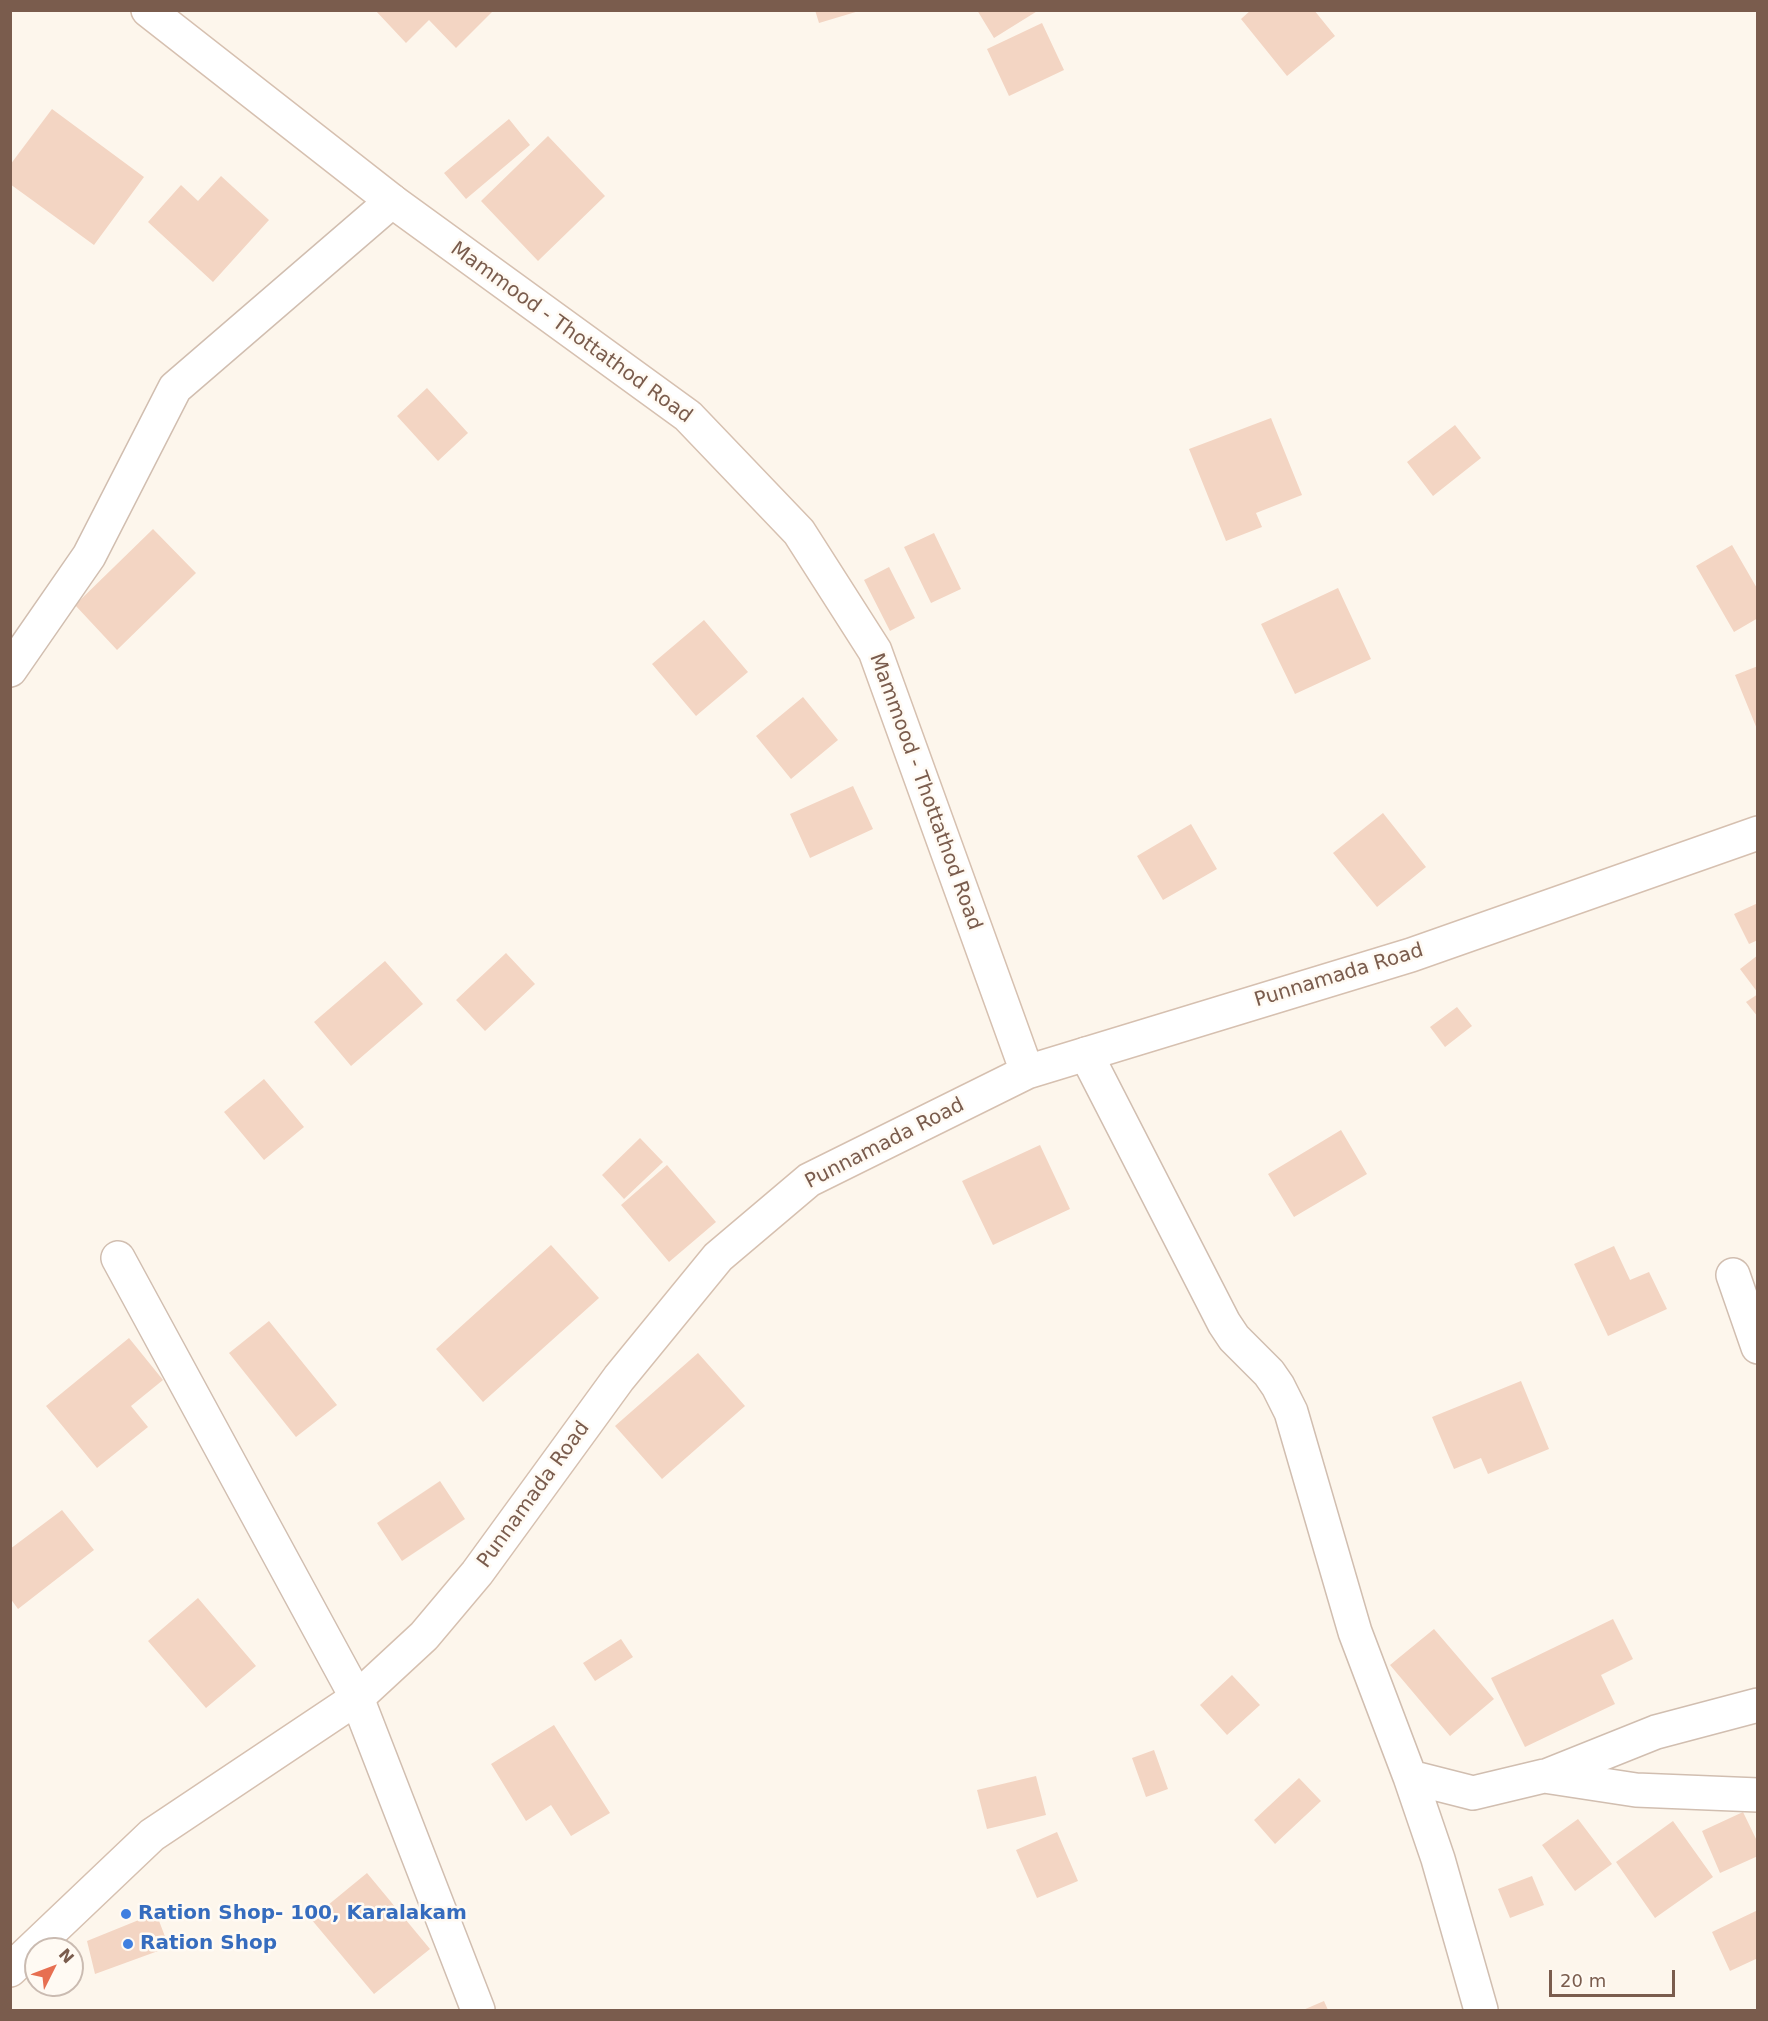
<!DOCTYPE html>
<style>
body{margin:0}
#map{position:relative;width:1768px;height:2021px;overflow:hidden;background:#fdf6ec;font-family:"DejaVu Sans",sans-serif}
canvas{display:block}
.frame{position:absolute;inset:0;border:12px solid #7a5c4d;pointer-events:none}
.north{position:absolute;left:24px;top:1937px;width:60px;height:60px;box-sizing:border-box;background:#fffaf3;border:2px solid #cabbb1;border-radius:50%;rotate:48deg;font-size:16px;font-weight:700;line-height:24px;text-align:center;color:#7a5c4d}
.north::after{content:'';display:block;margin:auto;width:21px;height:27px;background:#e76f51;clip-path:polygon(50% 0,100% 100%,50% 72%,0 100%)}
.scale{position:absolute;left:1549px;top:1970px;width:126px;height:27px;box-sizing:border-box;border:3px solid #7a5c4d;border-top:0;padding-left:8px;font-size:18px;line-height:21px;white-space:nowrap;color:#7a5c4d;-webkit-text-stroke:4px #fffaf3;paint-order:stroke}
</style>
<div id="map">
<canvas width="1768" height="2021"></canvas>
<div class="frame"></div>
<div class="north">N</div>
<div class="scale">20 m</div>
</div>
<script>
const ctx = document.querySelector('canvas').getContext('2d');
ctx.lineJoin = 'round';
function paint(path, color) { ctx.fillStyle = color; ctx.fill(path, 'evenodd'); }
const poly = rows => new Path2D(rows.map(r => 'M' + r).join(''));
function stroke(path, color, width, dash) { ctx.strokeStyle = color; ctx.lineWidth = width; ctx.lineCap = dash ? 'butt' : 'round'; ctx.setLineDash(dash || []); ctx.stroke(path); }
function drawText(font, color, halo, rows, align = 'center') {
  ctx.font = font + ' "DejaVu Sans",sans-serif'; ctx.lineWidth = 5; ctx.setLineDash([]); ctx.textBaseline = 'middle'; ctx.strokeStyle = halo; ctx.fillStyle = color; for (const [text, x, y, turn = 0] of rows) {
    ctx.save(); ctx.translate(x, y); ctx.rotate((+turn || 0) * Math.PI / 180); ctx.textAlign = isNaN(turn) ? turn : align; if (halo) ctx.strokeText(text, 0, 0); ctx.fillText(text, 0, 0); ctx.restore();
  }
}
paint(poly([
 [375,10,494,10,456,48,429,20,406,43],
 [815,10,859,10,859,11,819,23],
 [977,10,1039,10,994,38],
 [1251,10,1314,10,1335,36,1287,76,1241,19],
 [1042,23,1064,70,1009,96,987,49],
 [52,109,144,177,94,245,10,184,10,165],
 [509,119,530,145,466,199,444,173],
 [548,136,605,196,538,261,481,201],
 [221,176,269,220,213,282,148,222,181,185,198,201],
 [427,388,468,433,438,461,397,416],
 [1271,418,1302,495,1256,513,1262,527,1226,541,1189,449],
 [1455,425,1481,458,1433,496,1407,462],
 [153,529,196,573,117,650,75,605],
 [934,533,961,589,931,603,904,547],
 [1732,545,1758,590,1758,618,1734,632,1696,566],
 [889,567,915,618,890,631,864,580],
 [1338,588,1371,659,1295,694,1261,624],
 [704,620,748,672,696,716,652,664],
 [1758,666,1758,729,1757,729,1735,675],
 [803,697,838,740,791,779,756,736],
 [853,786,873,829,810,858,790,814],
 [1383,813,1426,867,1377,907,1333,853],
 [1191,824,1217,869,1163,900,1137,856],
 [1758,903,1758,940,1749,944,1734,914],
 [506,953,535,984,485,1031,456,1000],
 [1758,955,1758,993,1740,969],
 [385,961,423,1004,351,1066,314,1022],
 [1758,994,1758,1017,1746,1002],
 [1457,1007,1472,1026,1445,1047,1430,1027],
 [264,1079,304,1127,264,1160,224,1112],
 [1341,1130,1367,1174,1294,1217,1268,1174],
 [640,1138,663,1162,624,1199,602,1175],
 [1040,1145,1070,1209,993,1245,962,1181],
 [667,1165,716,1222,669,1262,621,1205],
 [551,1245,599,1298,483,1402,436,1349],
 [1614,1246,1630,1280,1649,1272,1667,1309,1608,1336,1574,1264],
 [269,1321,337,1405,296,1437,229,1353],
 [129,1338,163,1380,131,1406,148,1427,97,1468,46,1406],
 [698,1353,745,1406,662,1479,615,1426],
 [1521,1381,1549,1449,1488,1474,1481,1458,1454,1469,1432,1417],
 [440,1481,465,1519,402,1561,377,1523],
 [62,1510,94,1550,18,1609,10,1598,10,1549],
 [198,1598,256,1666,206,1708,148,1641],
 [1613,1619,1633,1659,1601,1675,1615,1704,1525,1747,1491,1678],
 [1434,1629,1494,1699,1450,1736,1390,1665],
 [621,1639,633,1657,595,1681,583,1663],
 [1232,1675,1260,1705,1227,1735,1200,1705],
 [554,1725,610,1813,571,1836,551,1805,526,1821,491,1764],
 [1154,1750,1168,1789,1146,1797,1132,1758],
 [1036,1776,1046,1815,987,1829,977,1790],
 [1299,1778,1321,1801,1275,1844,1254,1820],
 [1743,1812,1758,1843,1758,1856,1720,1873,1702,1831],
 [1578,1819,1612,1864,1575,1891,1542,1845],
 [1673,1821,1713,1877,1655,1918,1616,1862],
 [1057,1832,1078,1881,1037,1898,1016,1850],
 [367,1873,430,1949,374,1994,311,1919],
 [1532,1876,1544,1905,1510,1918,1498,1889],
 [1758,1910,1758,1958,1730,1971,1712,1932],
 [156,1913,169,1947,95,1974,87,1941],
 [1324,2001,1328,2010,1303,2010]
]), '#f3d5c3');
const street = poly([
 [10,670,89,556,175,388,392,201],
 [1086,1054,1224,1323,1234,1338,1269,1373,1278,1386,1291,1412,1355,1632,1410,1777,1438,1859,1481,2010],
 [118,1258,357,1698,478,2010],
 [1733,1275,1758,1347],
 [1546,1776,1656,1732,1758,1705],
 [1410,1777,1473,1793,1544,1776,1636,1790,1758,1795]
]);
const secondary = poly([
 [148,10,392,201,688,416,799,532,875,651,1027,1072],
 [10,1970,152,1835,357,1698,424,1636,477,1573,619,1378,718,1257,809,1180,1027,1072,1411,955,1758,833]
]);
stroke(street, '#d1beb0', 36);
stroke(secondary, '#d6c0b0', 36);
stroke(street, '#fff', 33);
stroke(secondary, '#fff', 33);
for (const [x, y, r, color] of [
 [126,1914,6,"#3f7fe0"],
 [128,1944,6,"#3f7fe0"]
]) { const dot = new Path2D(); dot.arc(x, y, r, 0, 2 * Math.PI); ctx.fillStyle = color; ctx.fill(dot); stroke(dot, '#fffaf3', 2); }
drawText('20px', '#7a5c4d', '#fffaf3', [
 ["Mammood - Thottathod Road",571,333,36],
 ["Mammood - Thottathod Road",925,792,70],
 ["Punnamada Road",1339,976,-17],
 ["Punnamada Road",885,1144,-27],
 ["Punnamada Road",534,1495,-54]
]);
drawText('bold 20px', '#366cbe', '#fffaf3', [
 ["Ration Shop- 100, Karalakam",138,1914],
 ["Ration Shop",140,1944]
], 'left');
</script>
